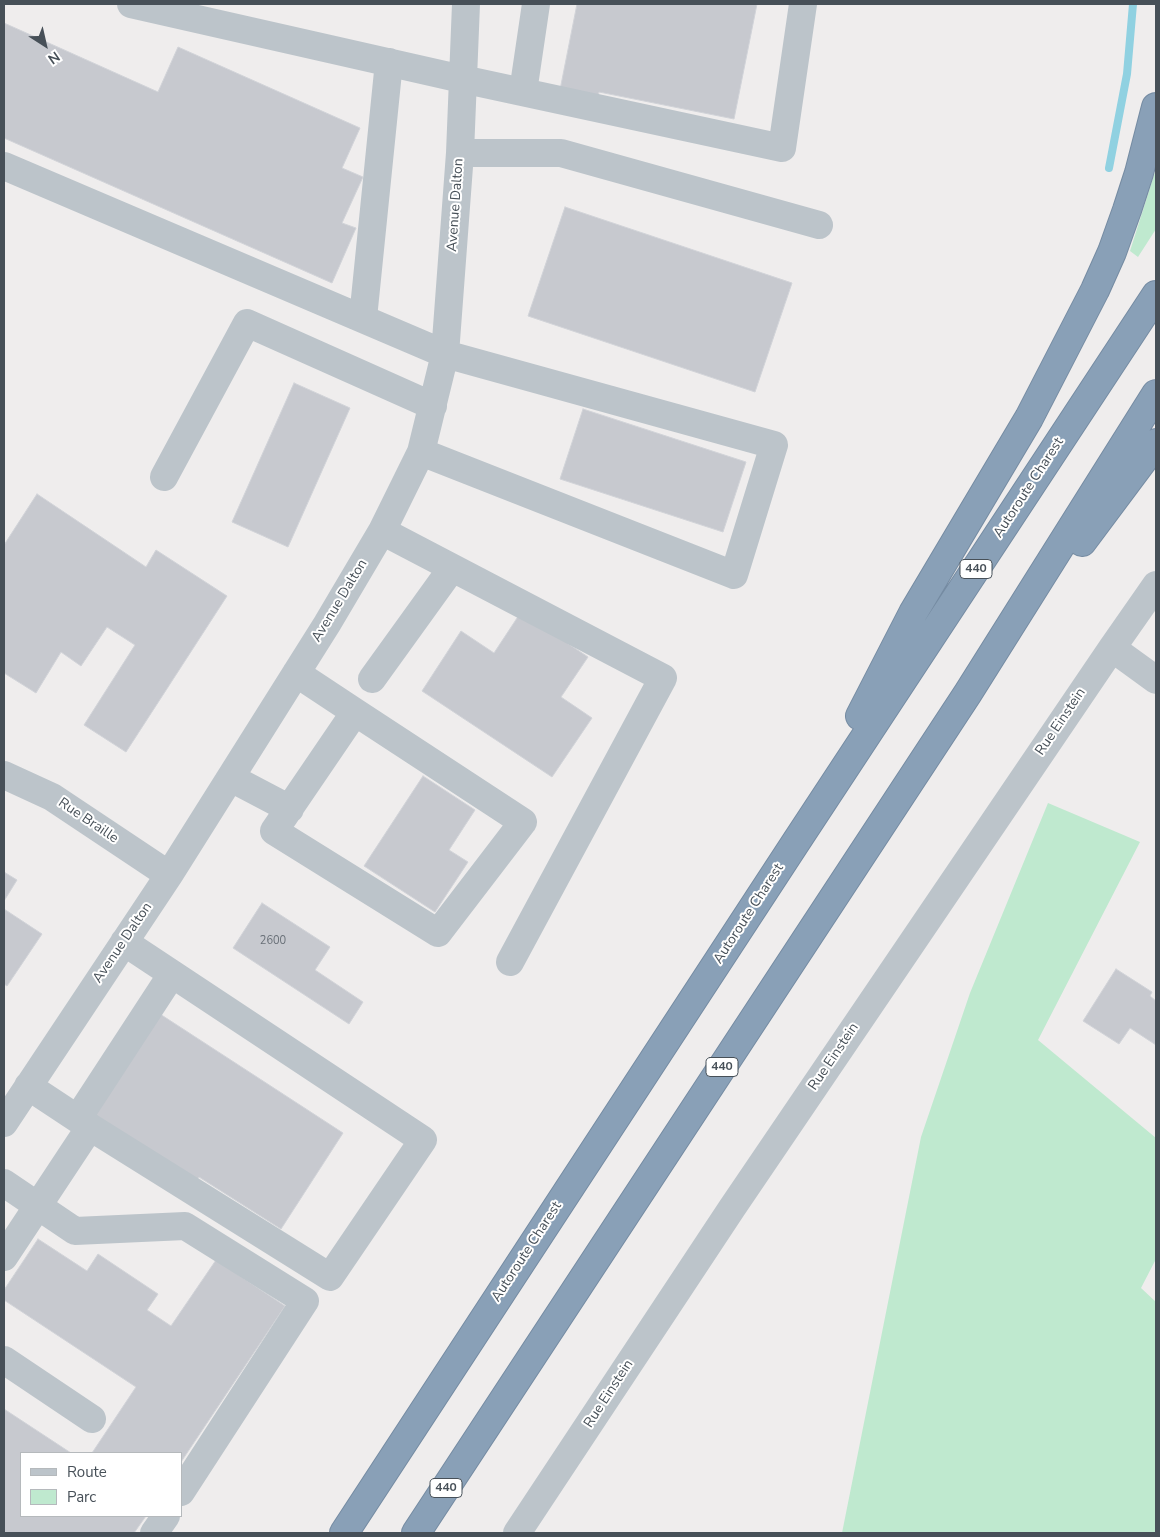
<!DOCTYPE html>
<style>
body{margin:0}
#map{position:relative;width:1160px;height:1537px;overflow:hidden;background:#efeded;font-family:"Nunito Sans",sans-serif}
canvas{display:block}
.frame{position:absolute;inset:0;border:5px solid #475058;pointer-events:none}
.legend{position:absolute;left:20px;top:1452px;width:162px;height:65px;box-sizing:border-box;background:#fff;border:1px solid #b5b9bc;margin:0;padding:6px 9px;list-style:none;font-size:15px;color:#475058}
.legend li{display:flex;align-items:center;gap:10px;height:25px}
.legend b{width:25px;border:1px solid #b5b9bc}
.north{position:absolute;left:20px;top:20px;width:50px;height:50px;-webkit-text-stroke:4px #fff;paint-order:stroke;rotate:145deg;font-size:14px;font-weight:700;line-height:20px;text-align:center;color:#475058}
.north::after{content:'';display:block;margin:auto;width:18px;height:22px;background:#475058;clip-path:polygon(50% 0,100% 100%,50% 72%,0 100%)}
</style>
<div id="map">
<canvas width="1160" height="1537"></canvas>
<div class="frame"></div>
<ul class="legend">
<li><b style="height:6px;background:#bcc4ca"></b>Route</li>
<li><b style="height:14px;background:#bfe9cf"></b>Parc</li>
</ul>
<div class="north">N</div>
</div>
<script>
const ctx = document.querySelector('canvas').getContext('2d');
ctx.lineJoin = 'round';
function paint(path, color) { ctx.fillStyle = color; ctx.fill(path, 'evenodd'); }
const poly = rows => new Path2D(rows.map(r => 'M' + r).join(''));
function stroke(path, color, width, dash) { ctx.strokeStyle = color; ctx.lineWidth = width; ctx.lineCap = dash ? 'butt' : 'round'; ctx.setLineDash(dash || []); ctx.stroke(path); }
function drawText(font, color, halo, rows, align = 'center') {
  ctx.font = font + ' "Nunito Sans",sans-serif'; ctx.lineWidth = 4; ctx.setLineDash([]); ctx.textBaseline = 'middle'; ctx.strokeStyle = halo; ctx.fillStyle = color; for (const [text, x, y, turn = 0] of rows) {
    ctx.save(); ctx.translate(x, y); ctx.rotate((+turn || 0) * Math.PI / 180); ctx.textAlign = isNaN(turn) ? turn : align; if (halo) ctx.strokeText(text, 0, 0); ctx.fillText(text, 0, 0); ctx.restore();
  }
}
paint(poly([
 [1156,169,1156,229,1138,257,1130,251],
 [1048,803,1140,842,1038,1040,1156,1138,1156,1259,1141,1288,1156,1302,1156,1533,842,1533,921,1137,970,993]
]), '#bfe9cf');
stroke(poly([
 [1109,168,1127,74,1133,4]
]), '#90d1e1', 8);
const building = poly([
 [577,4,757,4,734,119,599,92,597,102,559,95,577,4],
 [4,23,158,92,178,47,360,128,342,168,363,177,342,223,356,228,332,283,4,138,4,23],
 [565,207,792,283,755,392,528,316,565,207],
 [294,383,350,408,288,547,232,522,294,383],
 [583,409,746,462,723,532,560,479,583,409],
 [37,494,146,567,156,550,227,596,126,752,84,725,135,645,107,627,81,666,61,652,36,693,4,673,4,545,37,494],
 [521,612,588,657,561,697,592,718,552,777,422,691,461,631,494,653,521,612],
 [423,776,475,810,449,850,468,862,435,912,364,866,423,776],
 [4,872,17,880,4,901,4,872],
 [262,903,330,947,315,970,363,1002,349,1024,233,948,262,903],
 [4,909,42,934,7,986,4,984,4,909],
 [1116,969,1152,992,1150,996,1156,1001,1156,1045,1130,1028,1119,1044,1083,1021,1116,969],
 [160,1014,343,1133,281,1229,199,1177,196,1181,94,1115,160,1014],
 [38,1239,87,1271,98,1254,158,1294,147,1310,171,1326,216,1260,285,1306,181,1462,181,1453,92,1453,136,1387,4,1300,4,1290,38,1239],
 [4,1409,71,1453,21,1453,21,1516,146,1516,134,1533,4,1533,4,1409]
]);
paint(building, '#c7c9cf');
stroke(building, '#d1d3d8', 1);
const highway = poly([
 [1082,542,1156,443],
 [860,716,913,613,1029,418,1095,290,1112,252,1127,210,1139,173,1156,107],
 [344,1533,796,842,1156,295],
 [416,1533,968,693,1156,394]
]);
stroke(highway, '#758ba2', 30);
stroke(poly([
 [131,4,462,79,782,148,803,4],
 [523,92,536,4],
 [460,153,561,153,819,225],
 [4,166,445,354,774,445,734,575,421,452],
 [363,318,389,62],
 [164,477,247,323,433,406],
 [382,531,663,678,510,962],
 [1112,648,1156,680],
 [296,673,355,712,523,822,438,933,274,831,355,712],
 [372,679,452,568],
 [4,775,52,797,169,875],
 [231,778,290,809],
 [78,1118,172,974],
 [4,1123,169,875,327,624,382,531,421,452,445,354,460,153,466,4],
 [90,1127,330,1277,423,1140,124,942],
 [4,1183,75,1231,185,1226,305,1301,181,1492],
 [4,1257,90,1127,28,1086],
 [4,1360,92,1419],
 [154,1533,166,1516],
 [517,1533,732,1208,1112,648,1156,585]
]), '#bcc4ca', 28);
stroke(highway, '#89a0b7', 28);
drawText('11px', '#676e76', null, [
 ["2600",273,941]
]);
for (const [x, y, w] of [
 [976,569,32],
 [722,1067,32],
 [446,1488,32]
]) { const box = new Path2D(); box.roundRect(x - w / 2, y - 9.5, w, 19, 4); ctx.fillStyle = '#fff'; ctx.fill(box); stroke(box, '#475058', 1); }
drawText('bold 12px', '#475058', null, [
 ["440",976,569],
 ["440",722,1067],
 ["440",446,1488]
]);
drawText('14px', '#475058', '#fff', [
 ["Avenue Dalton",456,205,-86],
 ["Autoroute Charest",1029,488,-57],
 ["Avenue Dalton",340,601,-59],
 ["Rue Einstein",1061,722,-56],
 ["Rue Braille",88,821,34],
 ["Autoroute Charest",749,914,-57],
 ["Avenue Dalton",123,943,-56],
 ["Rue Einstein",834,1057,-56],
 ["Autoroute Charest",527,1252,-57],
 ["Rue Einstein",609,1394,-57]
]);
</script>
